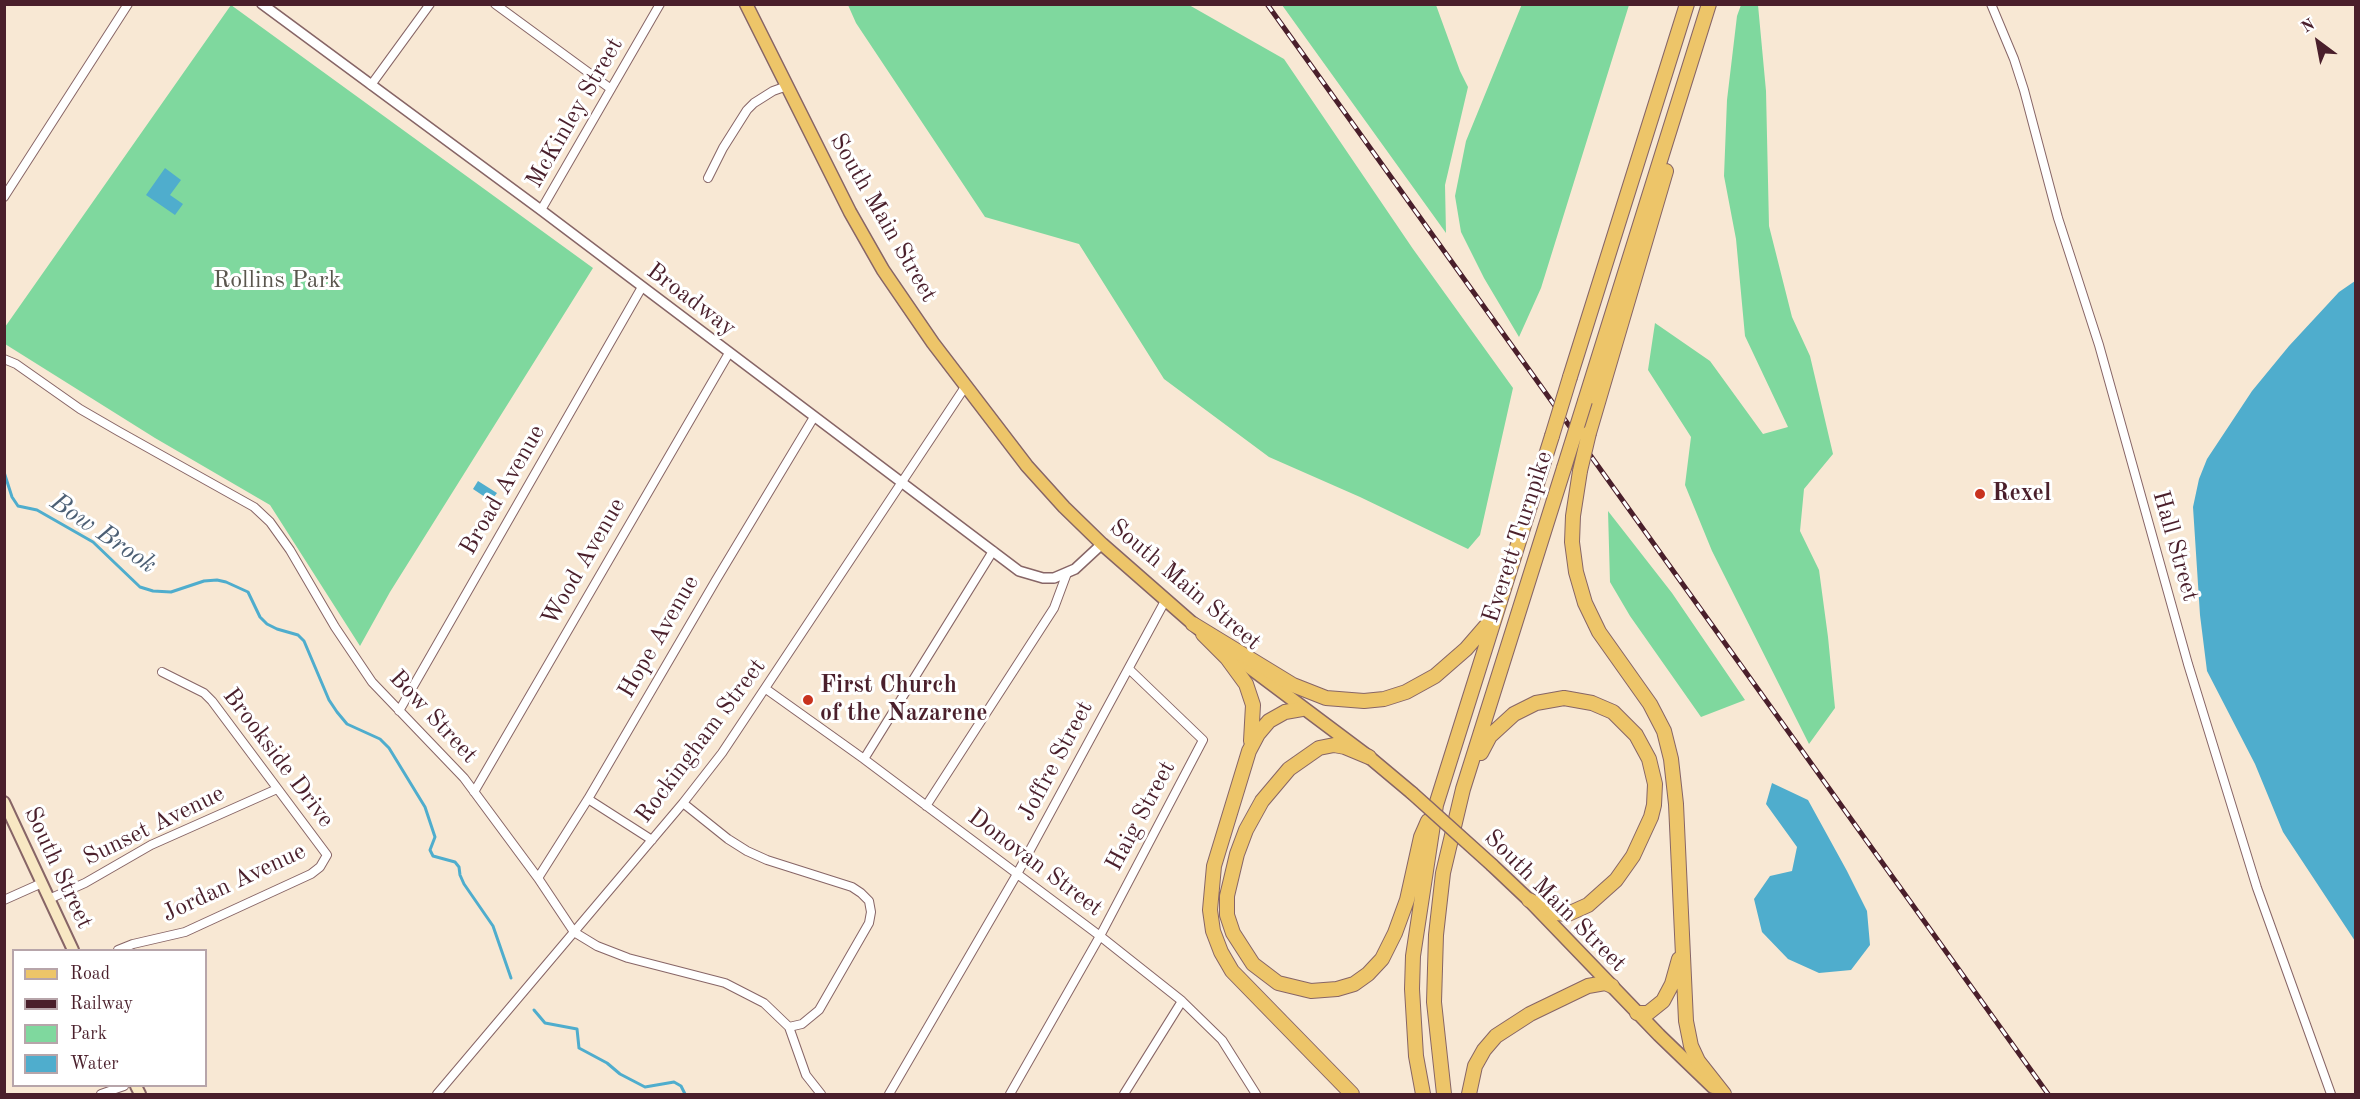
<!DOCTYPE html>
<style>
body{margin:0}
#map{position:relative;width:2360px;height:1099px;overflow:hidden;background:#f8e8d4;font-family:"Old Standard TT",serif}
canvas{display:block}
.frame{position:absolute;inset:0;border:6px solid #4a1f2b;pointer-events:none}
.legend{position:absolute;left:12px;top:949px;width:195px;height:138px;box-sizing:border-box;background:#fff;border:2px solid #b7a5aa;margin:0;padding:8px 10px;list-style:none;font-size:18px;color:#4a1f2b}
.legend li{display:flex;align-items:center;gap:12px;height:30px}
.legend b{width:30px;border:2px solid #b7a5aa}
.north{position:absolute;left:2288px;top:12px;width:60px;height:60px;-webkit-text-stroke:4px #fff;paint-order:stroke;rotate:328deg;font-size:16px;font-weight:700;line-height:24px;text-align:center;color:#4a1f2b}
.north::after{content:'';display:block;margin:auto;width:21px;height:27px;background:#4a1f2b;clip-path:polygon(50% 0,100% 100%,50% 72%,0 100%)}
</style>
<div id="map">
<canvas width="2360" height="1099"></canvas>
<div class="frame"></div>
<ul class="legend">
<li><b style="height:8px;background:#edc569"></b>Road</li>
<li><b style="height:8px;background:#4a1f2b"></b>Railway</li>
<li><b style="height:16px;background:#7fd89e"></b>Park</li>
<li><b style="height:16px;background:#4fadcd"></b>Water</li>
</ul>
<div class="north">N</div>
</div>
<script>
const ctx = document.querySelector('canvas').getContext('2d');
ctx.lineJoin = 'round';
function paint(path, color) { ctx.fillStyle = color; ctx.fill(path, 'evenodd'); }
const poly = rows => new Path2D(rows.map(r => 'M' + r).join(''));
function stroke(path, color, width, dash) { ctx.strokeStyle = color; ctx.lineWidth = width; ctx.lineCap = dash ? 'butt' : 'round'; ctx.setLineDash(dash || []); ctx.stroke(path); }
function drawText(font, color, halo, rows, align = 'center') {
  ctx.font = font + ' "Old Standard TT",serif'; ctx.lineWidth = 6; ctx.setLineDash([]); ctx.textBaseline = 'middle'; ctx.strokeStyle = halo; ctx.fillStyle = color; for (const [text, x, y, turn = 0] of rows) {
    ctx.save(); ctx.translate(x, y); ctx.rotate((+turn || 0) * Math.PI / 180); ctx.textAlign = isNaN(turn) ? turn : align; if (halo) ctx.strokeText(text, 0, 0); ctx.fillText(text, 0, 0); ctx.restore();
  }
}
paint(poly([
 [1522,4,1629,5,1541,288,1519,337,1484,278,1461,232,1455,196,1466,141],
 [231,5,593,268,390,592,360,646,270,505,155,438,5,344,5,327],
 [848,5,1189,5,1284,59,1413,249,1513,388,1480,535,1468,549,1360,497,1269,457,1164,379,1079,244,985,217,856,23],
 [1282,5,1436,5,1460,71,1468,87,1445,185,1446,233],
 [1741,5,1758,5,1766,91,1769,226,1792,317,1810,356,1833,454,1804,489,1800,531,1819,570,1828,637,1835,708,1809,744,1712,551,1685,485,1691,437,1648,370,1655,323,1710,361,1763,434,1788,427,1745,336,1736,239,1724,176,1727,100,1737,16],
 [1608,511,1672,593,1745,700,1701,717,1630,616,1610,582]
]), '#7fd89e');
paint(poly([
 [165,168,181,180,170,195,183,204,175,215,146,195],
 [2355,281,2355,941,2283,832,2255,764,2207,671,2200,615,2193,507,2199,479,2207,459,2252,391,2289,346,2339,292],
 [478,481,497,493,491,501,473,489],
 [1772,783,1808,800,1847,871,1867,911,1870,945,1851,970,1819,973,1788,959,1762,932,1754,899,1770,876,1792,871,1797,847,1766,804]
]), '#4fadcd');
stroke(poly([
 [4,472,12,497,18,506,37,510,93,542,140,587,153,591,171,592,204,581,217,580,226,582,248,592,260,617,267,624,277,629,298,635,304,641,329,700,337,712,347,724,380,739,389,748,425,807,435,837,430,850,433,856,455,862,459,867,460,875,464,884,493,926,511,978],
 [534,1010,545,1023,577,1029,579,1048,607,1063,620,1074,645,1087,674,1082,681,1086,685,1094]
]), '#4fadcd', 3);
const minor = poly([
 [495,4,611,89],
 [1991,4,2014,59,2024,90,2058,218,2099,345,2188,664,2257,888,2331,1094],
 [371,85,430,4],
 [708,178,723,148,747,110,754,103,773,91,787,86],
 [4,197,128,4],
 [541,210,660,4],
 [4,359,16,364,80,409,118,431,254,507,270,522,290,550,335,627,372,682,464,778,538,878,574,932,597,946,628,958,725,983,764,1003,789,1027,806,1075,821,1094],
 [766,689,864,759,1100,936,1182,1001,1222,1040,1256,1094],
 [399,711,642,287],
 [864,759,993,551],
 [474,792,729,353],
 [588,799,652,840],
 [683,803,728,839,747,851,767,860,852,887,861,893,869,901,871,912,869,923,819,1010,802,1024,789,1027],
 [926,806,1054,608,1067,573],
 [538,878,588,799,716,580,814,417],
 [49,899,85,883,151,845,277,789],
 [4,900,42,883],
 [118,950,133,944,185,932,311,874,320,867,327,855,212,701,204,693,162,672],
 [101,1094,124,1086],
 [437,1094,683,803,722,753,965,387],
 [889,1094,1017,874,1165,601],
 [1010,1094,1100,936,1203,740,1129,669],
 [1124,1094,1182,1001]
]);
const tertiary = poly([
 [262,4,541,210,1019,571,1043,578,1054,578,1075,569,1102,544]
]);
const secondary = poly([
 [4,802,73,950],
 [136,1086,140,1094]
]);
const primary = poly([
 [746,4,850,212,883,270,933,343,1027,466,1064,507,1102,544,1199,629],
 [1229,652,1369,757,1412,793],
 [1492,865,1529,900,1659,1035,1713,1087]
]);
const motorway = poly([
 [1570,377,1687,4],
 [1585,401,1709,4],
 [1589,433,1666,171],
 [1580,471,1573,516,1572,542,1576,572,1585,603,1599,632,1650,704,1664,731,1671,759,1676,804,1686,1021,1691,1046,1698,1061,1724,1094],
 [1193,624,1293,685,1326,698,1364,701,1384,699,1406,692,1435,676,1466,649,1492,619],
 [1203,634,1227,658,1246,684,1253,705,1251,741],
 [1302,709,1285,712,1269,721,1258,734,1249,751,1214,866,1210,910,1213,931,1221,952,1232,971,1352,1094],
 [1481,753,1490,736,1514,714,1536,703,1564,698,1592,703,1613,712,1636,735,1649,759,1655,784,1654,805,1651,817,1633,856,1616,880,1588,905,1568,914,1555,913,1529,900],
 [1369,757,1345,747,1334,745,1319,748,1289,769,1262,801,1246,830,1237,854,1227,896,1227,915,1233,933,1253,964,1278,983,1311,991,1337,989,1354,984,1368,974,1382,959,1395,933,1407,900,1421,837,1428,821],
 [1637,1013,1648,1013,1663,1001,1672,984,1679,959],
 [1423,1094,1416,1056,1412,989,1413,956,1436,805,1552,436],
 [1444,1094,1434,1002,1436,935,1443,873,1463,789,1564,468],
 [1469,1094,1475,1066,1484,1050,1496,1036,1530,1014,1588,986,1605,983,1612,986]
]);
stroke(minor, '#876566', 10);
stroke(tertiary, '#876566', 12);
stroke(secondary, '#876566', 14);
stroke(primary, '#876566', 15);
stroke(motorway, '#876566', 16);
stroke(minor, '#fff', 8);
stroke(tertiary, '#fff', 9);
stroke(secondary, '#f8e8c3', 10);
stroke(primary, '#edc569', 12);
stroke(motorway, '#edc569', 14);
const rail = poly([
 [1267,4,2048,1094]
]);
stroke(rail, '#4a1f2b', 5);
stroke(rail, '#fff', 3, [9]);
const primaryBridge = poly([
 [1412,793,1492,865]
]);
const motorwayBridge = poly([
 [1552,436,1570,377],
 [1564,468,1585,401],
 [1580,471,1589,433]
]);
stroke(primaryBridge, '#876566', 15, []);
stroke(motorwayBridge, '#876566', 16, []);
stroke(primaryBridge, '#edc569', 12);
stroke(motorwayBridge, '#edc569', 14);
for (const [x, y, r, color] of [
 [1980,494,6,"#c8321e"],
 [808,700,6,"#c8321e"]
]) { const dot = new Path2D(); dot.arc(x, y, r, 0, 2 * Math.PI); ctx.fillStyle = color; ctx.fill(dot); stroke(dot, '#fff', 2); }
drawText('24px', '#4a1f2b', '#fff', [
 ["McKinley Street",575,113,-60],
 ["South Main Street",883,218,60],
 ["Broadway",691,300,37],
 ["Broad Avenue",503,490,-60],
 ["Everett Turnpike",1518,537,-72],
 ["Hall Street",2175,546,74],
 ["Wood Avenue",584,562,-60],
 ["South Main Street",1185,585,40],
 ["Hope Avenue",659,637,-60],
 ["Bow Street",433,717,47],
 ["Rockingham Street",701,741,-53],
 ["Brookside Drive",278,758,53],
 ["Joffre Street",1056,761,-62],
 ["Haig Street",1141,816,-62],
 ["Sunset Avenue",154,826,-26],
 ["Donovan Street",1035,863,37],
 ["South Street",58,868,65],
 ["Jordan Avenue",234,883,-25],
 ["South Main Street",1555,901,45]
]);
drawText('24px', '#5a564e', '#fff', [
 ["Rollins Park",277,281]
]);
drawText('bold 24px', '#4a1f2b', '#fff', [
 ["Rexel",1992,494],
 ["First Church",820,686],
 ["of the Nazarene",820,714]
], 'left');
drawText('italic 26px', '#4c5f74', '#fff', [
 ["Bow Brook",103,534,34]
]);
</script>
